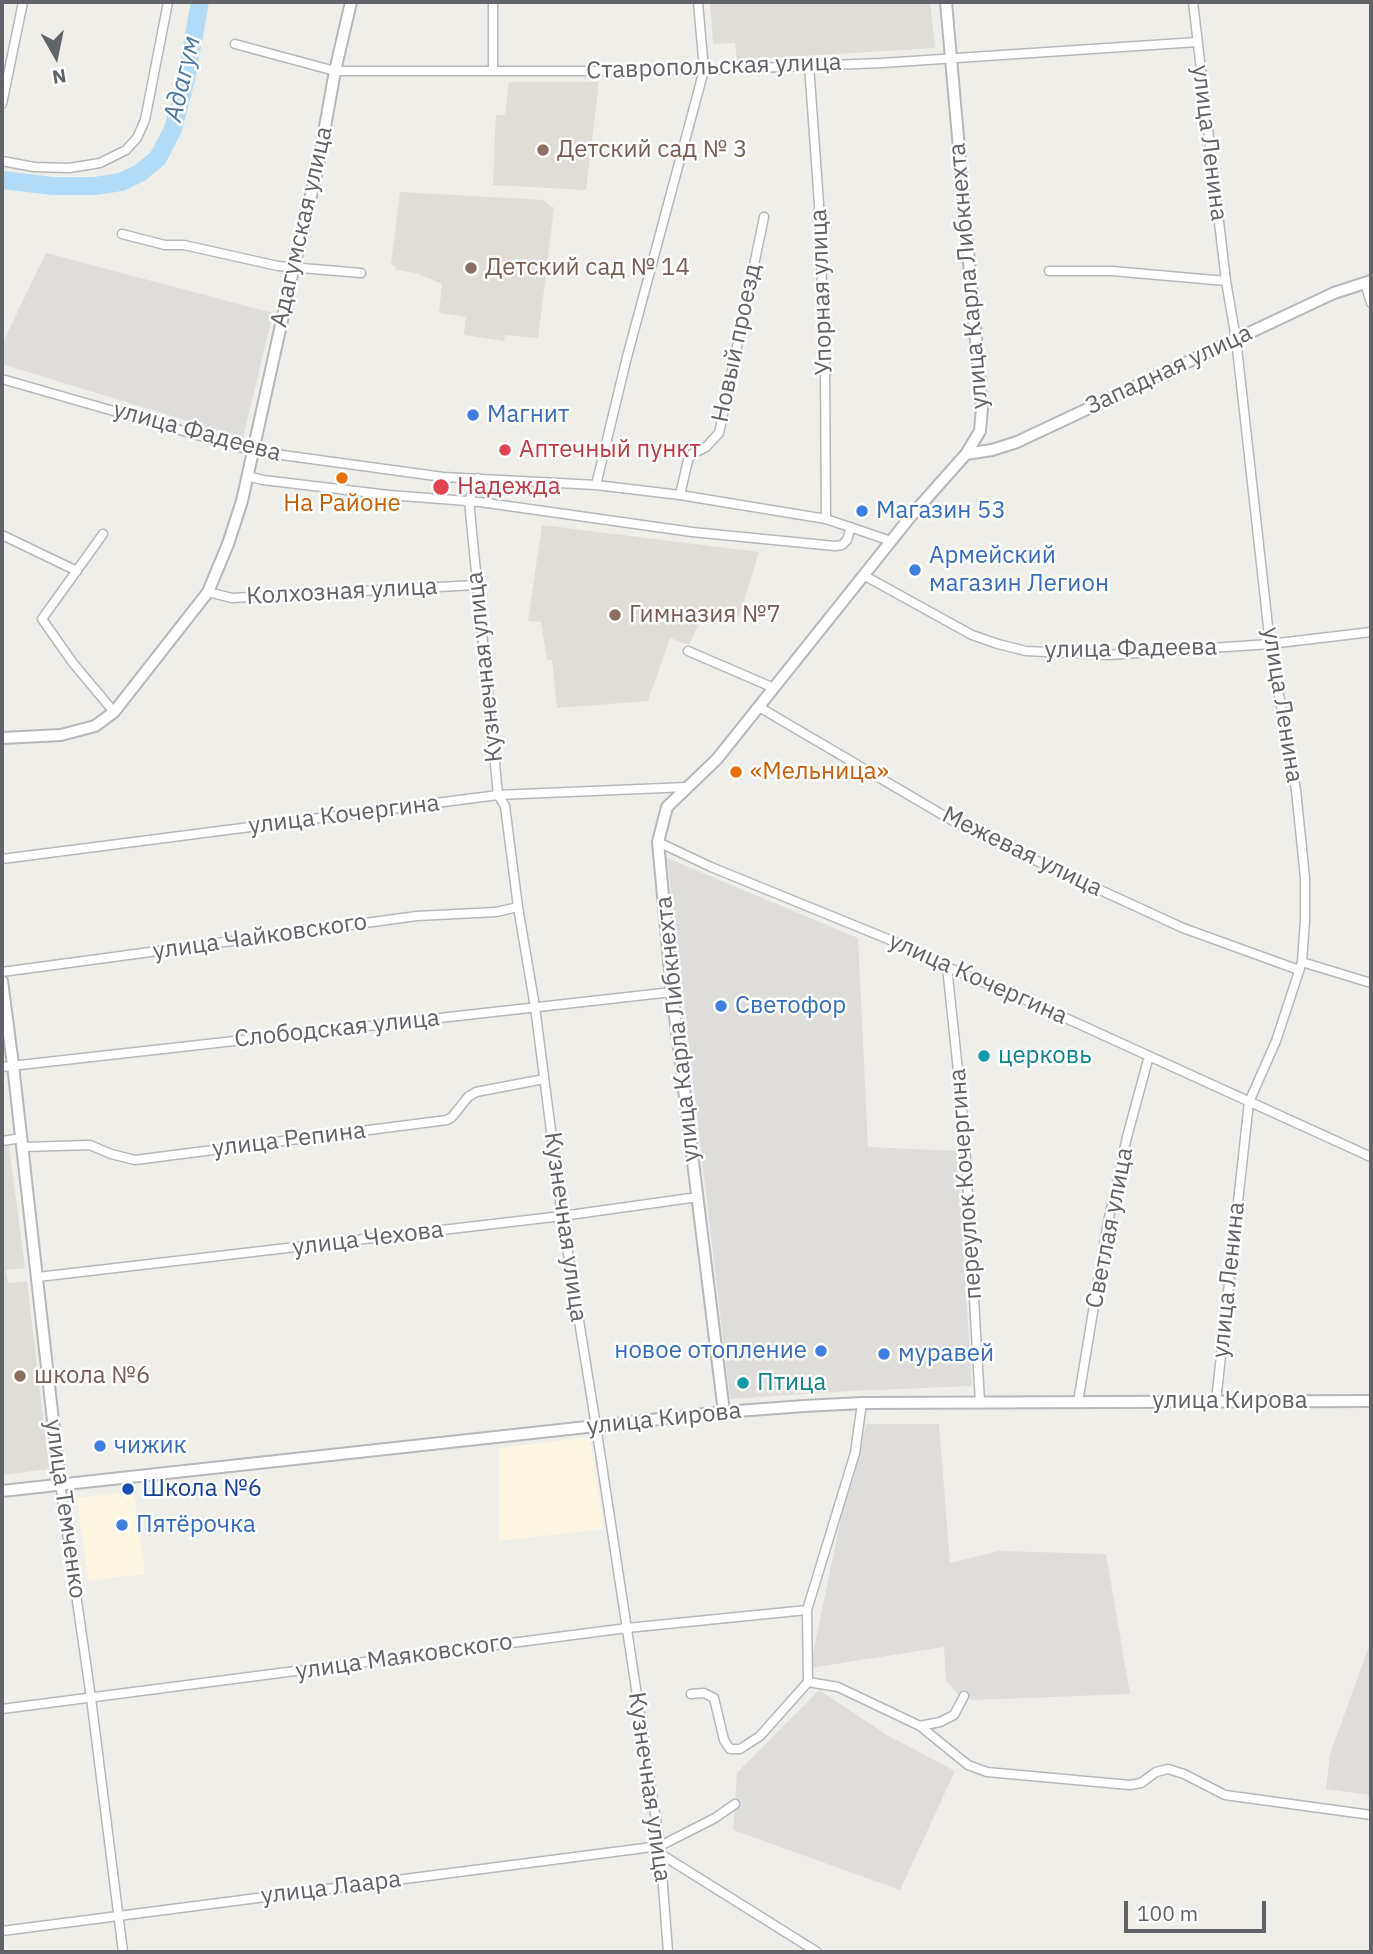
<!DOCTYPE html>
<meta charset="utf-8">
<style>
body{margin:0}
#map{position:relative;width:1373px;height:1954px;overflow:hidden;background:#f0eee9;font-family:"IBM Plex Sans",sans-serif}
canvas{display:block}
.frame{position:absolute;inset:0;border:4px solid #606367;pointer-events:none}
.north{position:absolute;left:21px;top:21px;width:70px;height:70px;-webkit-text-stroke:5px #fff;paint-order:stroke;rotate:171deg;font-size:19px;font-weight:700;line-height:28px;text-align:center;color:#606367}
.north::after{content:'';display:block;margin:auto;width:24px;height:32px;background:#606367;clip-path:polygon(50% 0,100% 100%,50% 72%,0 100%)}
.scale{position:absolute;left:1124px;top:1901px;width:142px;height:32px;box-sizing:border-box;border:4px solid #606367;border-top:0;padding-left:9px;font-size:21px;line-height:24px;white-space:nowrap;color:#606367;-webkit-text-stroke:5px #fff;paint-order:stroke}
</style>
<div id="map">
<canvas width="1373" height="1954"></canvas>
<div class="frame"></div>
<div class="north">N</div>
<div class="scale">100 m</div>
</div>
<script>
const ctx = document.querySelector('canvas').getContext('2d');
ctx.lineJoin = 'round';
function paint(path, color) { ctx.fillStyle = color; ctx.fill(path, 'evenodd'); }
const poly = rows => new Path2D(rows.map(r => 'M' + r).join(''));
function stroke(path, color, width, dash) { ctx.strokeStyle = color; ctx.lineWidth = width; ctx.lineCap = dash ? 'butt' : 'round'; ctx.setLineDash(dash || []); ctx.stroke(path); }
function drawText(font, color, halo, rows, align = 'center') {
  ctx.font = font + ' "IBM Plex Sans",sans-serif'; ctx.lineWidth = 5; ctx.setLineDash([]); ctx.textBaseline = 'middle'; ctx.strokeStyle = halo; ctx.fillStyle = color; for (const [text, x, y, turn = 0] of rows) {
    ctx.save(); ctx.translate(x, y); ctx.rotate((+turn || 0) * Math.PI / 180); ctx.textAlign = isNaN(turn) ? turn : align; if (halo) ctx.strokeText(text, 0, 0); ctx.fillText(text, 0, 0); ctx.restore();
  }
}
paint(poly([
 [590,1437,604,1529,499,1541,499,1448],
 [134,1491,145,1574,88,1581,77,1498]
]), '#fbf5e2');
paint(poly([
 [46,253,273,313,243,438,2,364,2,344],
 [667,858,858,938,868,1147,957,1151,972,1386,851,1391,730,1399],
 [866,1424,939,1424,950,1563,999,1551,1106,1554,1130,1694,973,1700,957,1693,946,1681,944,1647,810,1668,847,1489,859,1458],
 [1371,1641,1371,1795,1326,1789,1330,1754],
 [819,1690,887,1735,955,1771,900,1890,733,1830,737,1773]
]), '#dfddda');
paint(poly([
 [710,2,930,2,935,48,737,60,735,43,713,44],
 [509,82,599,82,586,190,493,185,496,115,505,115],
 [400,192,543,200,554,208,538,338,505,335,504,341,464,335,466,317,439,313,442,284,416,273,396,270,395,266,391,265],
 [542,525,759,552,739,617,704,613,689,645,670,638,648,701,557,708,552,660,547,660,541,622,528,621],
 [9,1146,25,1268,6,1270,8,1283,27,1281,49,1469,2,1475,2,1148]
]), '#e0ddd7');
stroke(poly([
 [2,180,53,186,95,186,121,182,140,173,158,158,173,129,186,79,200,2]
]), '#b2dbf7', 18);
const minor = poly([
 [1193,2,1226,281,1236,339,1270,644,1296,790,1305,878,1305,920,1302,962,1276,1041,1249,1102,1216,1401],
 [235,44,335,71,598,71,704,70,882,63,1197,42],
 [809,65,819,204,825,366,826,519],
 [493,71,493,2],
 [2,104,23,2],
 [2,161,34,167,69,168,100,163,126,150,137,138,145,120,168,2],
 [122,234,165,245,184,245,278,266,361,273],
 [1049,271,1112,271,1226,281],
 [1365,283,1371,303],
 [2,379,253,451,443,477,596,485,680,495,826,519,891,541],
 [247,476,263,480,389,495,480,502,692,532,835,546,842,545,847,540,851,527],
 [596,485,627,357,704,70,698,2],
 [680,495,688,460,692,454,706,447,719,433,764,217],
 [469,501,498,795,505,806,518,907,535,1007,562,1216,596,1426,660,1846,668,1952],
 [469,501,478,478],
 [103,534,42,619,73,663,114,712],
 [2,535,77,571],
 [865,576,972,635,998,644,1026,651,1108,655,1270,644,1371,632],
 [208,592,232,598,476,585],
 [688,651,774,688],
 [759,707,965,828,1183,928,1299,970],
 [658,842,711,867,900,944,947,967,1026,1000,1371,1157],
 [2,859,498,795,687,787],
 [1302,962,1371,983],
 [947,967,964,1127,980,1402],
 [2,972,417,916,496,912,518,907],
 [2,1067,672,992],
 [2,1141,22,1138],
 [23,1147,90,1145,111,1154,135,1160,447,1120,452,1117,468,1097,476,1092,544,1079],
 [38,1277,562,1216,698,1197],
 [1078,1402,1107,1227,1127,1137,1149,1056],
 [60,1483,91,1698,123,1952],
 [808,1682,838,1687,920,1726,968,1765,987,1772,1130,1785,1141,1783,1156,1772,1168,1769,1184,1774,1225,1795,1371,1815],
 [691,1694,704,1693,714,1698,724,1740,730,1749,740,1749,760,1736,808,1682,807,1610,855,1453,862,1403],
 [2,1709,627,1628,807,1610],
 [920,1726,940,1722,954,1715,964,1696],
 [659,1853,817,1952],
 [2,1931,660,1846,715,1818,735,1804]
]);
const secondary = poly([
 [966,454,992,450,1017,442,1334,293,1371,281],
 [2,738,61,735,95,726,114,712,208,592,228,544,242,501,294,266,318,166,335,71,351,2],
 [2,981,13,1065,60,1483],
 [724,1412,672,992,658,842,667,807,717,759,911,516,966,454,980,431,982,408,946,2],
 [2,1491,724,1412,804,1406,862,1403,1371,1401]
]);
stroke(minor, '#b5b8bb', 11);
stroke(secondary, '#b5b7bb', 14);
stroke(minor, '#fff', 8);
stroke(secondary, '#fff', 10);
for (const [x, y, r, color] of [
 [543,150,7,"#8d6e63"],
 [471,268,7,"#8d6e63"],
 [473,415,7,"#3f7fe0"],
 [505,450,7,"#e0444e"],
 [342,478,7,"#e8710a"],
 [441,487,9,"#e0444e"],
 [862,511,7,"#3f7fe0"],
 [915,570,7,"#3f7fe0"],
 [615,615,7,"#8d6e63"],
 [736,772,7,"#e8710a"],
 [721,1006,7,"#3f7fe0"],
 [984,1056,7,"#0f9aa8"],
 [821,1351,7,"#3f7fe0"],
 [884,1354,7,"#3f7fe0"],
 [20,1376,7,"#8d6e63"],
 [743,1383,7,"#0f9aa8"],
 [100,1446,7,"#3f7fe0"],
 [128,1489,7,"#1a4fb4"],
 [122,1525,7,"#3f7fe0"]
]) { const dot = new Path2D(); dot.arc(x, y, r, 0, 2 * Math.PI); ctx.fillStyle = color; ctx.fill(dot); stroke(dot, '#fff', 2.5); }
drawText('24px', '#606367', '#fff', [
 ["Ставропольская улица",714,67,-2],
 ["улица Ленина",1209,143,83],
 ["Адагумская улица",302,227,-77],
 ["улица Карла Либкнехта",969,276,-95],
 ["Упорная улица",822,292,-92],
 ["Новый проезд",737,343,-78],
 ["Западная улица",1169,370,-25],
 ["улица Фадеева",197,432,15],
 ["Колхозная улица",342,592,-3],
 ["улица Фадеева",1131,649,-1],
 ["Кузнечная улица",485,667,-96],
 ["улица Ленина",1282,705,81],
 ["улица Кочергина",344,815,-7],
 ["Межевая улица",1022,852,26],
 ["улица Чайковского",260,937,-8],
 ["улица Кочергина",978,979,24],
 ["Слободская улица",337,1029,-6],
 ["улица Карла Либкнехта",678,1029,-96],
 ["улица Репина",289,1140,-7],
 ["переулок Кочергина",966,1184,-94],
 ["Кузнечная улица",565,1227,82],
 ["Светлая улица",1110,1228,-79],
 ["улица Чехова",368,1239,-7],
 ["улица Ленина",1229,1280,-84],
 ["улица Кирова",1230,1401],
 ["улица Кирова",664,1419,-6],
 ["улица Темченко",65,1509,82],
 ["улица Маяковского",404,1657,-8],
 ["Кузнечная улица",649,1787,82],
 ["улица Лаара",331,1888,-7]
]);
drawText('24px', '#785e54', '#fff', [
 ["Детский сад № 3",557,150],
 ["Детский сад № 14",485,268],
 ["Гимназия №7",629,615],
 ["школа №6",34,1376]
], 'left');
drawText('24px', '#366cbe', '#fff', [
 ["Магнит",487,415],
 ["Магазин 53",876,511],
 ["Армейский",929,556],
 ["магазин Легион",929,584],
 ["Светофор",735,1006],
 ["новое отопление",807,1351,"right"],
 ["муравей",898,1354],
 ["чижик",114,1446],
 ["Пятёрочка",136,1525]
], 'left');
drawText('24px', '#be3a42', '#fff', [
 ["Аптечный пункт",519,450],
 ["Надежда",457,487]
], 'left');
drawText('24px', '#c56008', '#fff', [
 ["На Районе",342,504],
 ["«Мельница»",750,772,"left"]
]);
drawText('24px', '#0d838f', '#fff', [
 ["церковь",998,1056],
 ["Птица",757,1383]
], 'left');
drawText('24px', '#164399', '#fff', [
 ["Школа №6",142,1489]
], 'left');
drawText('italic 26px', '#4b77a1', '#fff', [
 ["Адагум",183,79,-77]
]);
</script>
